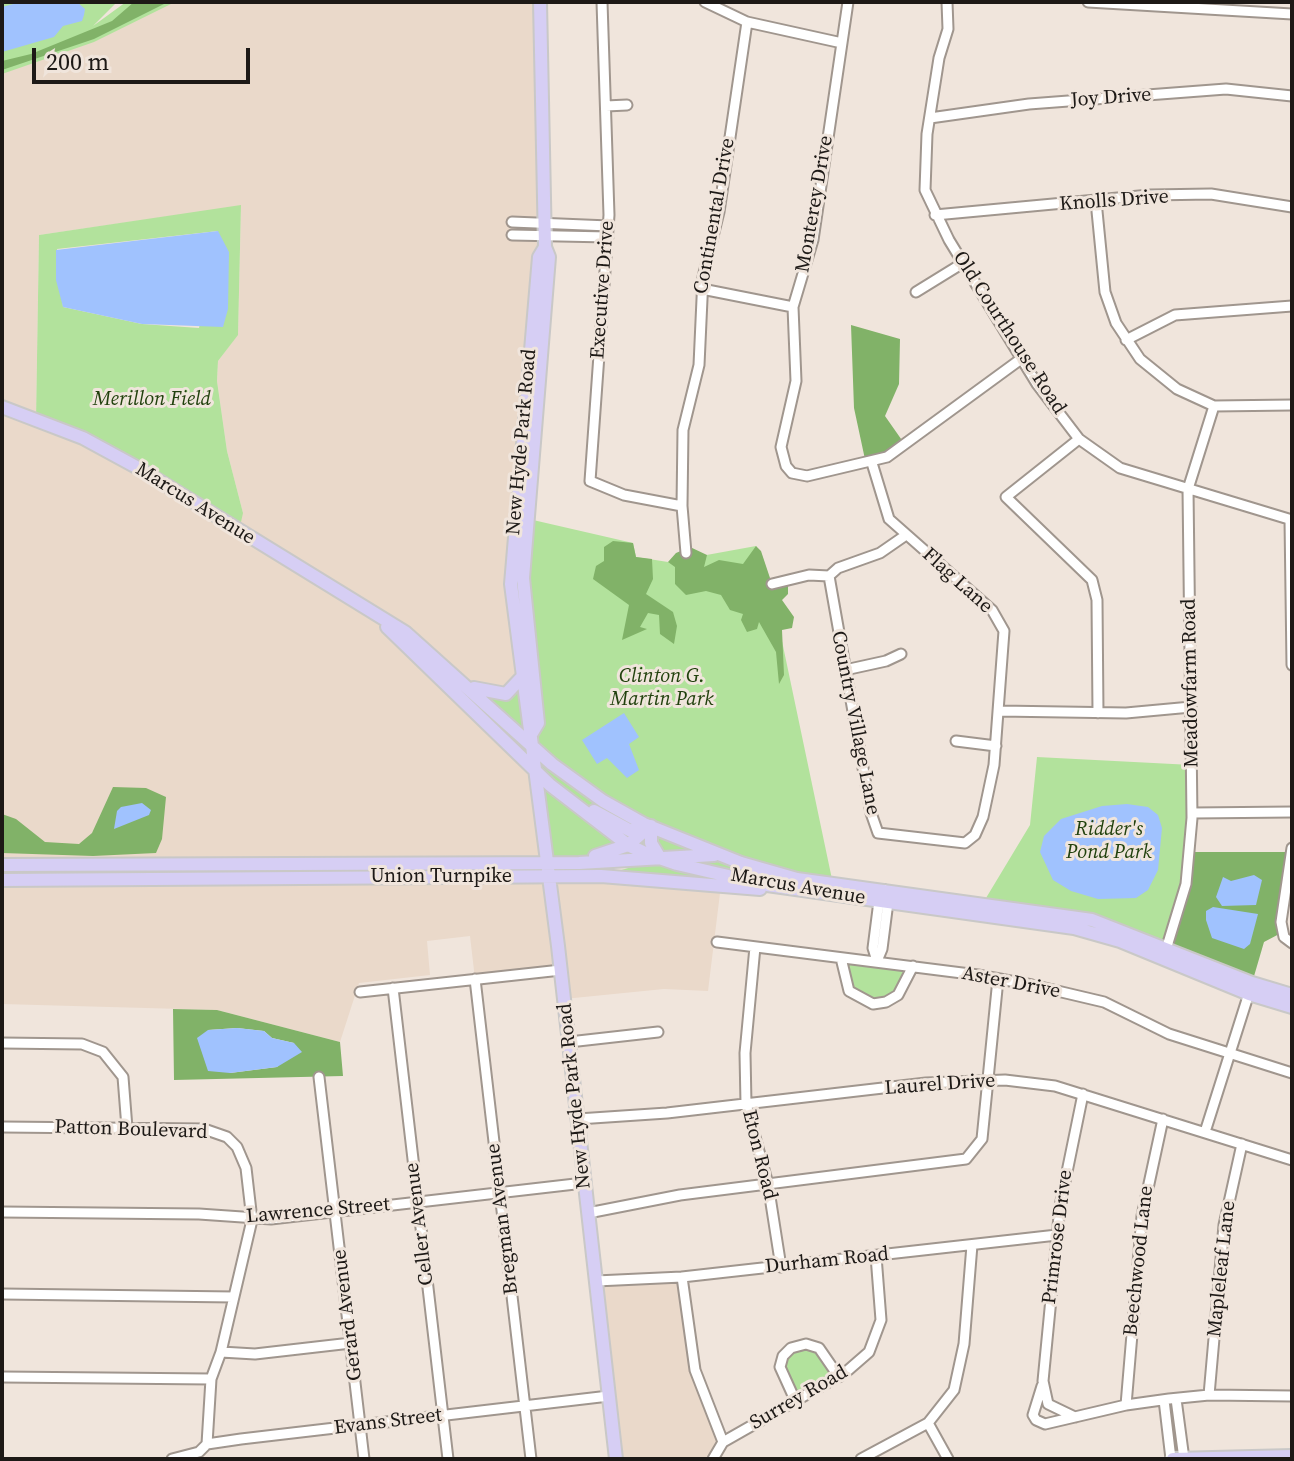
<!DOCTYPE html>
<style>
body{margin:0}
#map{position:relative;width:1294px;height:1461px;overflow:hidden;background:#f0e5dc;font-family:"Source Serif 4",serif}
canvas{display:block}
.frame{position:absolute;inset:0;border:4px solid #1d1916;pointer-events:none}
.scale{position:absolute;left:32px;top:48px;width:218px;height:36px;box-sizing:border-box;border:4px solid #1d1916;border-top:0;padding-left:10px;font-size:24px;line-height:28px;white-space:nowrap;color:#1d1916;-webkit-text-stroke:6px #f0e5dc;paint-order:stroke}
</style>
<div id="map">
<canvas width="1294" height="1461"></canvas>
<div class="frame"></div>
<div class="scale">200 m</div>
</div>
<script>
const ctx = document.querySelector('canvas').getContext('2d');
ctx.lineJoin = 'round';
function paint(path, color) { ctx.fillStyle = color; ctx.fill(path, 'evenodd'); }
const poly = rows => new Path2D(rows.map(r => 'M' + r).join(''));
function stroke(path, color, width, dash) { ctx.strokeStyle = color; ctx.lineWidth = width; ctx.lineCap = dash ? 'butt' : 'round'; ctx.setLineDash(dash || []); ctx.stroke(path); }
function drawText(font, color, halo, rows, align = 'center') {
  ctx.font = font + ' "Source Serif 4",serif'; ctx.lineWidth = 6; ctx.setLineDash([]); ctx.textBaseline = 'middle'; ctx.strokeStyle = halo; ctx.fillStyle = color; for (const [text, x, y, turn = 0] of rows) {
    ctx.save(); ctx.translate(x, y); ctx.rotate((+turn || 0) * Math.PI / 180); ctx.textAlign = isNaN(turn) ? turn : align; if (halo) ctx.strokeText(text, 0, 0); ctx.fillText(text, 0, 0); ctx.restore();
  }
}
paint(poly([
 [138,2,540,2,546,236,517,686,481,691,405,632,537,773,548,863,2,865,2,68,87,32],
 [241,206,238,334,218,361,217,381,227,451,243,513,36,420,39,235],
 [549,876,721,885,708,991,664,989,564,999,561,970,475,979,470,936,427,941,430,975,359,983,340,1042,217,1010,2,1004,2,880],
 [682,1277,689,1341,723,1442,713,1459,616,1459,596,1281]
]), '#ead9ca');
paint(poly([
 [2,2,117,2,93,26,126,2,175,2,94,42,2,74],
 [241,205,238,335,218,361,217,381,227,451,243,513,239,531,140,469,36,420,39,235],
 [218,231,199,328,142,324,63,307,57,249],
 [520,517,633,543,636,557,668,562,756,546,770,584,833,884,804,886,601,876,655,860,548,863,537,773,487,723,476,701,481,691,517,686],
 [1037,757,1192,765,1186,884,1166,948,1111,926,983,903,1030,825],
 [879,901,888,902,877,961,913,966,906,985,886,1002,856,998,841,958,877,961],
 [816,1346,839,1377,795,1400,781,1376,786,1352]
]), '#b2e29c');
paint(poly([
 [134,2,168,2,94,39,2,70,2,61,31,54,112,21],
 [851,325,900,339,899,384,885,416,906,446,866,464,854,408],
 [613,541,633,543,636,557,652,559,653,579,646,594,673,612,677,626,674,644,660,634,659,615,648,613,640,627,647,629,622,640,629,605,593,579,596,566,604,561,604,547],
 [756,546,761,551,774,590,782,584,788,585,788,594,782,600,794,617,792,628,782,630,784,675,779,684,776,652,759,622,757,629,747,632,741,620,743,614,730,610,721,595,706,591,686,595,675,584,675,567,668,562,676,553,690,547,707,555,704,567,719,560,743,564],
 [113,787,146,788,166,797,162,839,156,853,93,856,2,853,2,814,16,819,45,842,79,844,92,833],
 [1190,852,1292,852,1283,932,1264,942,1252,983,1166,948],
 [173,1009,217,1010,340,1042,343,1076,174,1080],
 [237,1028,264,1031,272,1038,294,1043,277,1067,230,1073,208,1030]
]), '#81b268');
paint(poly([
 [21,2,77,2,85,9,84,15,82,21,63,26,54,37,2,52,2,7],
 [218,231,229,252,228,309,223,327,142,324,63,307,56,280,56,250],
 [624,713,639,737,629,744,639,770,627,778,607,758,597,764,582,740],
 [142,803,151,810,149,815,114,829,117,811,121,807],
 [1127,804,1148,807,1158,815,1162,828,1158,870,1148,890,1136,898,1098,899,1071,891,1053,880,1040,852,1044,836,1061,819,1102,806],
 [1254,875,1262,880,1256,905,1222,906,1216,897,1223,877,1231,881],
 [1213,907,1258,914,1250,944,1244,949,1212,938,1206,920,1206,911],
 [237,1028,264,1031,272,1038,294,1043,302,1052,277,1067,230,1073,208,1071,197,1038,208,1030]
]), '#a0c2fe');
const minor = poly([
 [602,2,609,215,590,481,624,495,682,506],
 [705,2,747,22,842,43],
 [848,2,813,240,793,307,796,381,781,447,786,466,792,473,807,476,887,457,1021,359],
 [947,2,948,29,939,58,927,134,925,190,949,240,1037,384,1079,439,1120,468,1292,520],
 [1088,2,1292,14],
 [606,106,627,105],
 [930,118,1029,104,1226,89,1292,96],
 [1096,201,1105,292,1116,323,1140,359,1177,389,1214,406,1292,405],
 [935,215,1150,195,1211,194,1292,207],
 [512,222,609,226],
 [512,235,608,237],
 [702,289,793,307],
 [916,292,963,263],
 [1126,340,1175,315,1292,306],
 [1079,439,1006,497,1092,580,1097,600,1098,713],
 [1290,520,1292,665],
 [686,553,682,506,683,430,699,365,703,277,719,212,747,22],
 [829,576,871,813,878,833,965,843,975,835,983,817,994,765,1004,631,992,610,889,519,872,463],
 [772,584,809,575,829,576,838,568,880,553,906,535],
 [845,670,886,661,901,654],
 [1000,711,1126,713,1191,707],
 [956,741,996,746],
 [1193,813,1292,812],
 [1292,848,1281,922,1284,937,1292,943],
 [885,890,888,902,882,949,877,961,873,948,879,901,885,890],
 [717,942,978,975,1032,985,1104,1002,1169,1034,1292,1073],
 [755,947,745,1053,746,1104,768,1184,781,1267],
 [1165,953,1186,884,1192,818,1188,489,1214,406],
 [841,958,849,991,873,1004,886,1002,898,995,913,966],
 [475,979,531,1459],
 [393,988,448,1459],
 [360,992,561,970],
 [569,1042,658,1032],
 [2,1043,82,1044,103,1052,123,1077,127,1128],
 [319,1077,364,1459],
 [578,1119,667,1113,926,1083,1005,1080,1055,1086,1292,1160],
 [2,1127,204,1129,227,1137,237,1147,246,1168,252,1220,221,1352,211,1379,207,1444],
 [1205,1132,1250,990],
 [2,1212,199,1214,271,1219,584,1183],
 [588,1213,680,1195,966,1159,982,1139,998,979],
 [682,1277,695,1370,723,1442],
 [596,1281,682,1277,1057,1235],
 [2,1294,234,1297],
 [221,1352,255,1354,351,1343],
 [2,1377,211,1379],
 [1042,1386,1033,1415,1036,1420,1045,1424,1126,1405,1169,1399,1209,1395,1292,1396],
 [1209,1395,1224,1225,1242,1144],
 [1176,1399,1184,1459],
 [795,1400,780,1367,783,1356,791,1348,806,1344,819,1348,839,1377],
 [1164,1400,1171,1459],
 [1126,1405,1142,1216,1163,1119],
 [1075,1417,1048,1404,1043,1381,1060,1206,1083,1094],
 [928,1423,948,1459],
 [723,1442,846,1372,869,1352,881,1320,876,1256],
 [172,1459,199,1452,207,1444,241,1439,609,1396],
 [713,1459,723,1442],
 [861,1459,928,1423,954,1390,964,1344,972,1245]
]);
const major = poly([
 [545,247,539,257,511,584,558,946,616,1459],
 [2,407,83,438,140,469,405,632,552,764,603,801,644,824,741,863,797,879,1092,920,1252,983,1292,995],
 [387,627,550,785,628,845,645,853,677,864,767,885,1074,928,1120,941,1249,994,1292,1007],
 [474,688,506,694,522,677],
 [532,733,538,723,523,578,549,257,545,247,540,2],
 [594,811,631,831,644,824],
 [651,826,651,843,660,858],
 [595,856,628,845,648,828],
 [2,865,579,863,714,855],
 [2,880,601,876,760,889],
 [1173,1459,1292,1456]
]);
stroke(minor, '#a0968e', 13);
stroke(major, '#c9c8c7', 16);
stroke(minor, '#fff', 9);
stroke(major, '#d6cef4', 12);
drawText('20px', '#1d1916', '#f0e5dc', [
 ["Joy Drive",1111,98,-4],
 ["Knolls Drive",1114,201,-4],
 ["Monterey Drive",815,204,-80],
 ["Continental Drive",715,216,-80],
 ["Executive Drive",603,290,-86],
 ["Old Courthouse Road",1009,333,57],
 ["New Hyde Park Road",522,442,-85],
 ["Marcus Avenue",195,504,32],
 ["Flag Lane",957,581,42],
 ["Meadowfarm Road",1191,683,-91],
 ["Country Village Lane",855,723,79],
 ["Union Turnpike",441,877],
 ["Marcus Avenue",798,887,10],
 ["Aster Drive",1011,983,11],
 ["Laurel Drive",940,1085,-4],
 ["New Hyde Park Road",575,1096,-96],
 ["Patton Boulevard",131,1130,2],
 ["Eton Road",759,1155,76],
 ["Lawrence Street",318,1211,-5],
 ["Bregman Avenue",503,1219,-97],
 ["Celler Avenue",420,1224,-97],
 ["Primrose Drive",1058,1237,-83],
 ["Durham Road",827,1261,-6],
 ["Beechwood Lane",1139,1261,-84],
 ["Mapleleaf Lane",1222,1269,-84],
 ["Gerard Avenue",348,1315,-97],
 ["Surrey Road",799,1398,-30],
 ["Evans Street",388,1422,-7]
]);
drawText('italic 20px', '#21410d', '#f0e5dc', [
 ["Merillon Field",152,400],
 ["Clinton G.",662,677],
 ["Martin Park",662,700],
 ["Ridder's",1109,830],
 ["Pond Park",1109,853]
]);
</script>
